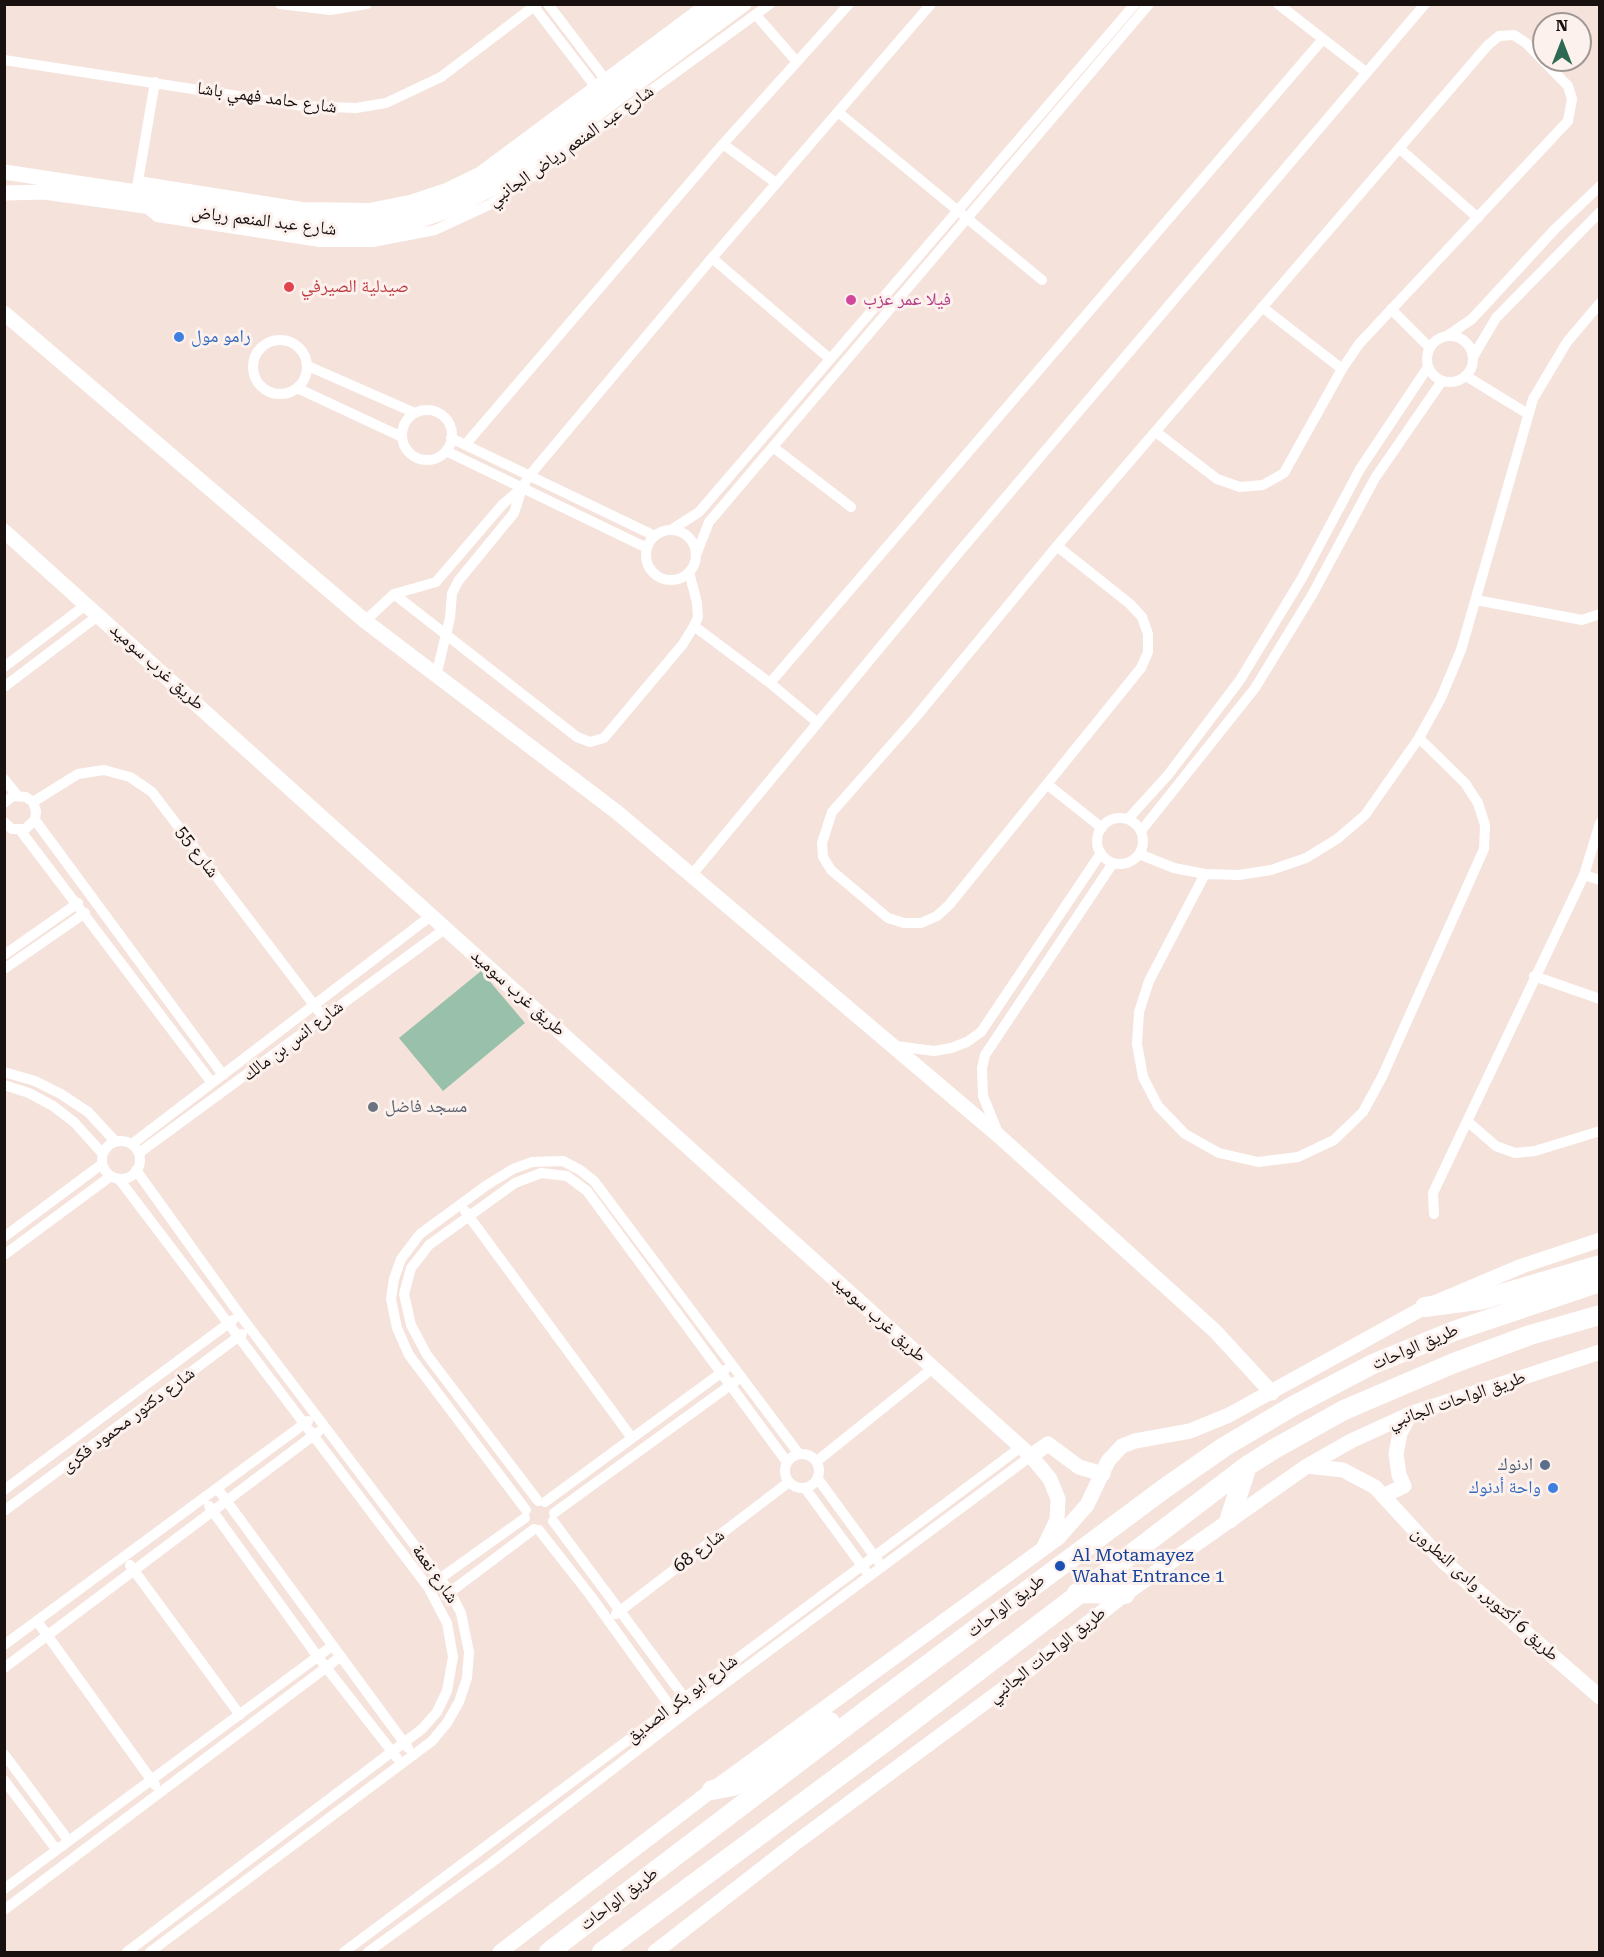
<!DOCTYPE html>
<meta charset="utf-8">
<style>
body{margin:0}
#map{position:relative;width:1604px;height:1957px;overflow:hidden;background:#f5e2db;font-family:"Roboto Serif",serif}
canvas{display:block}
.frame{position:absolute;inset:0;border:6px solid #18110f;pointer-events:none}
.north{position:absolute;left:1532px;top:12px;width:60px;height:60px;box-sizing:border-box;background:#fcf1ed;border:2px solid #a19794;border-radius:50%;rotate:0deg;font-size:16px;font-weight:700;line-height:24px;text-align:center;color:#18110f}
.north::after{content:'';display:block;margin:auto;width:21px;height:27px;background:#2e6953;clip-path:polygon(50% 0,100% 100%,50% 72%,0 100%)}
</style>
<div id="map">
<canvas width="1604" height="1957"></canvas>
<div class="frame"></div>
<div class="north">N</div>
</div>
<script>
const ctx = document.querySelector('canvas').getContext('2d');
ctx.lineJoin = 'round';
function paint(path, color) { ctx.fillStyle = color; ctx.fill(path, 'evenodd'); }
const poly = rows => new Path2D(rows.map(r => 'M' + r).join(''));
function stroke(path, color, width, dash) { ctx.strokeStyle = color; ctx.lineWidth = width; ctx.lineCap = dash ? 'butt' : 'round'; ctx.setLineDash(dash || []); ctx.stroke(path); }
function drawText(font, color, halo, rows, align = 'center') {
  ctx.font = font + ' "Roboto Serif","Noto Naskh Arabic",serif'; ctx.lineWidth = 6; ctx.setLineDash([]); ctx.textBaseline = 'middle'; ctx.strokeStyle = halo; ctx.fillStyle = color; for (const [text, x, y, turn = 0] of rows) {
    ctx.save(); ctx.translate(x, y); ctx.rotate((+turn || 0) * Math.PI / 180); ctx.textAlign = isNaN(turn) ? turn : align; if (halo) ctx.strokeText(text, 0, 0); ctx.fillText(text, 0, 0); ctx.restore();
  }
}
paint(poly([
 [481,971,525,1023,443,1091,399,1038]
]), '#98c0aa');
stroke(poly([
 [280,4,330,10,367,4],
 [532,4,598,90],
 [548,4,608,83],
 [1278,4,1367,73],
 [756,15,797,62],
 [4,60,303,106,356,108,386,103,441,77,537,4],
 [838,112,1042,280],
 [723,144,776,183],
 [1399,148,1478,218],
 [138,181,302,207,370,208,410,200,446,188,479,172,705,4],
 [137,187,155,82],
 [144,206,157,217,320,242,373,242,435,230,489,205,525,182,770,4],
 [712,258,830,359],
 [1262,307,1342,369],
 [1391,309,1430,348],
 '1427 359a23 23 0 1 1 46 0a23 23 0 1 1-46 0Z',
 [1447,336,1472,319,1556,228,1600,186],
 '253 367a27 27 0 1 1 54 0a27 27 0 1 1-54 0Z',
 [1473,357,1496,318,1600,212],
 [308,366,415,413],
 [1466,376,1528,414],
 [297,388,402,437],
 '402 435a25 25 0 1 1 50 0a25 25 0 1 1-50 0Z',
 [451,438,655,536],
 [465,445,723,144,849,4],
 [773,447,851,507],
 [446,451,647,548],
 [671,530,699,512,1135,4],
 '646 555a25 25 0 1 1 50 0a25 25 0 1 1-50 0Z',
 [1057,546,1130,604,1142,617,1148,634,1148,652,1141,668,949,905,937,916,921,923,904,923,888,918,831,870,823,857,822,843,832,812,915,718,1057,546,1488,45,1499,36,1514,35,1526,43,1568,86,1572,99,1568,121,1359,344,1342,369,1284,473,1263,485,1240,487,1217,479,1156,432],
 [696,555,709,522,1149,4],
 [394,594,577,737,590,742,604,738,683,644,694,626,698,617,697,603,689,572],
 [1476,600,1582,620,1600,614],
 [365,621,394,594,436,582,503,504,522,488],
 [694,626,770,683,818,723],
 [4,667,87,604],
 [436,676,450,618,452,593,459,580,514,513,522,488,529,476,712,258,931,4],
 [770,683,1323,39],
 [4,687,99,615],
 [4,779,17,795],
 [1048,785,1102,828],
 [33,802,78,774,104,770,130,777,152,792,324,1018],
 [4,803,13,796,26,797,33,802,36,811,35,820,25,829,12,829,4,822],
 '1097 841a23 23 0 1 1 46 0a23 23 0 1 1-46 0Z',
 [1128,819,1168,775,1240,680,1302,578,1360,469,1428,367],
 [35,820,223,1075],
 [20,830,212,1083],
 [1141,831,1255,688,1312,595,1375,478,1442,381],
 [1139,854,1174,868,1205,874,1239,875,1271,870,1306,858,1337,839,1365,815,1419,738,1441,698,1461,650,1533,399,1567,342,1600,303],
 [1205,874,1149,981,1139,1012,1137,1044,1143,1077,1158,1106,1185,1134,1219,1153,1258,1162,1298,1157,1334,1140,1363,1112,1382,1077,1484,849,1485,825,1478,803,1465,783,1419,738],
 [1584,875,1600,880],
 [690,877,955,557,1425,4],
 [4,955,78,903],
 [4,969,85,913],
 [1534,976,1600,999],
 [896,1046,934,1051,951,1048,967,1042,981,1032,1101,853],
 [4,1072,35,1081,61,1094,88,1112,115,1141],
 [4,1085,29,1093,53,1106,74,1122,102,1153],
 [1467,1121,1496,1146,1515,1153,1535,1151,1600,1131],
 [998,1133,983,1096,982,1068,985,1055,1113,863],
 '102 1160a19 19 0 1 1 38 0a19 19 0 1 1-38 0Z',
 [132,1144,432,915],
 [139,1153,446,928],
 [136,1170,240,1315,450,1592,461,1613,469,1652,467,1678,459,1702,447,1723,432,1741,150,1952],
 [119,1179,428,1587,447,1623,453,1657,447,1691,437,1712,422,1729,127,1952],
 [465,1211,632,1438],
 [1434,1214,1433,1193,1584,875,1600,823],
 [4,1237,102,1164],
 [4,1255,111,1176],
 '785 1471a17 17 0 1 1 34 0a17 17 0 1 1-34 0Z',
 [817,1461,933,1368],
 [818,1479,878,1561],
 [217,1488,408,1748],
 [805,1488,865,1570],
 [4,1490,233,1320],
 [538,1501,427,1355,411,1325,404,1294,411,1268,429,1245,515,1183,541,1173,567,1176,587,1191,787,1462],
 [545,1502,725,1370],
 [209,1506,318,1657,397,1758],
 [526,1510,409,1355,397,1328,391,1299,394,1279,401,1259,420,1234,487,1185,513,1169,532,1162,563,1161,580,1170,594,1181,799,1454],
 [4,1511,242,1334],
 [554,1513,736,1381],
 [553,1521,687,1701],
 [539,1530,590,1595,675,1713],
 [130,1565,240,1715],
 [435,1582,525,1518],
 [445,1596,534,1529],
 [616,1614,789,1482],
 [37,1621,155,1785],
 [4,1645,308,1421],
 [4,1668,318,1432],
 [4,1754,68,1840],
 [4,1780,56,1849],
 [4,1889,332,1646],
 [4,1910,340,1657],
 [344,1952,1021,1447],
 [368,1952,491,1863,692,1708,1031,1456]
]), '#fff', 10);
stroke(poly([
 [4,172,296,216,333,219,373,218,412,211,450,198,486,180,724,4],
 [4,193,44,192,318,230,369,230,415,222,456,208,507,180,744,4],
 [4,313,365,621,618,813,999,1136,1215,1331,1272,1393],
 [4,531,1031,1456,1050,1479,1058,1499,1057,1520,1043,1549],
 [1031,1456,1048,1444,1079,1467,1103,1474],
 [1307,1466,1343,1470,1375,1487,1443,1561,1600,1697],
 [1383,1496,1404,1486,1399,1475,1396,1454,1400,1433,1410,1414],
 [500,1952,712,1790,1058,1538,1087,1505,1108,1461,1122,1446,1135,1441,1190,1431,1229,1415,1425,1307,1522,1266,1600,1240],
 [655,1952,794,1844,1022,1675,1125,1594,1307,1466,1351,1441,1410,1414,1600,1352]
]), '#fff', 15);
stroke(poly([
 [1425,1307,1484,1299,1600,1265],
 [1230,1518,1247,1466],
 [1077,1593,1125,1594],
 [712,1790,733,1786,752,1777,830,1722],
 [549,1952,867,1710,1165,1488,1224,1447,1293,1406,1373,1364,1454,1331,1600,1282],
 [602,1952,889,1739,1247,1466,1274,1449,1344,1410,1454,1363,1530,1335,1600,1315]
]), '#fff', 20);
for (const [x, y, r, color] of [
 [289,287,6,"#e0444e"],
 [851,300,6,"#d1479c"],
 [179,337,6,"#3f7fe0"],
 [373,1107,6,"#6b7280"],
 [1545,1465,6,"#5c6f8a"],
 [1553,1488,6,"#3f7fe0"],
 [1060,1566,6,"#1a4fb4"]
]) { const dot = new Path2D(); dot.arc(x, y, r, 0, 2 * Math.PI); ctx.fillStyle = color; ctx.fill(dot); stroke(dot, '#fcf1ed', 2); }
drawText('18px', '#18110f', '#fcf1ed', [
 ["شارع حامد فهمي باشا",267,98,8],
 ["شارع عبد المنعم رياض الجانبي",571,146,-35],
 ["شارع عبد المنعم رياض",264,221,7],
 ["طريق غرب سوميد",157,667,42],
 ["شارع 55",197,852,53],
 ["طريق غرب سوميد",518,993,42],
 ["شارع انس بن مالك",293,1041,-37],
 ["طريق غرب سوميد",879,1319,42],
 ["طريق الواحات",1415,1347,-23],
 ["طريق الواحات الجانبي",1457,1400,-19],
 ["شارع دكتور محمود فكرى",128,1420,-37],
 ["شارع 68",699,1551,-37],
 ["شارع نعمة",435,1574,55],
 ["طريق 6 أكتوبر, وادى النطرون",1485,1594,42],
 ["طريق الواحات",1006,1606,-37],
 ["طريق الواحات الجانبي",1047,1655,-38],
 ["شارع ابو بكر الصديق",682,1699,-37],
 ["طريق الواحات",619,1899,-37]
]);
drawText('18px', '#be3a42', '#fcf1ed', [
 ["صيدلية الصيرفي",301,287]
], 'left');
drawText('18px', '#b23c85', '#fcf1ed', [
 ["فيلا عمر عزب",863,300]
], 'left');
drawText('18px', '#366cbe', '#fcf1ed', [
 ["رامو مول",191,337],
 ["واحة أدنوك",1541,1488,"right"]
], 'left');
drawText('18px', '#5b616d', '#fcf1ed', [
 ["مسجد فاضل",385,1107]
], 'left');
drawText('18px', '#4e5e75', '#fcf1ed', [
 ["ادنوك",1533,1465]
], 'right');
drawText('18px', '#164399', '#fcf1ed', [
 ["Al Motamayez",1072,1556],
 ["Wahat Entrance 1",1072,1577]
], 'left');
</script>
